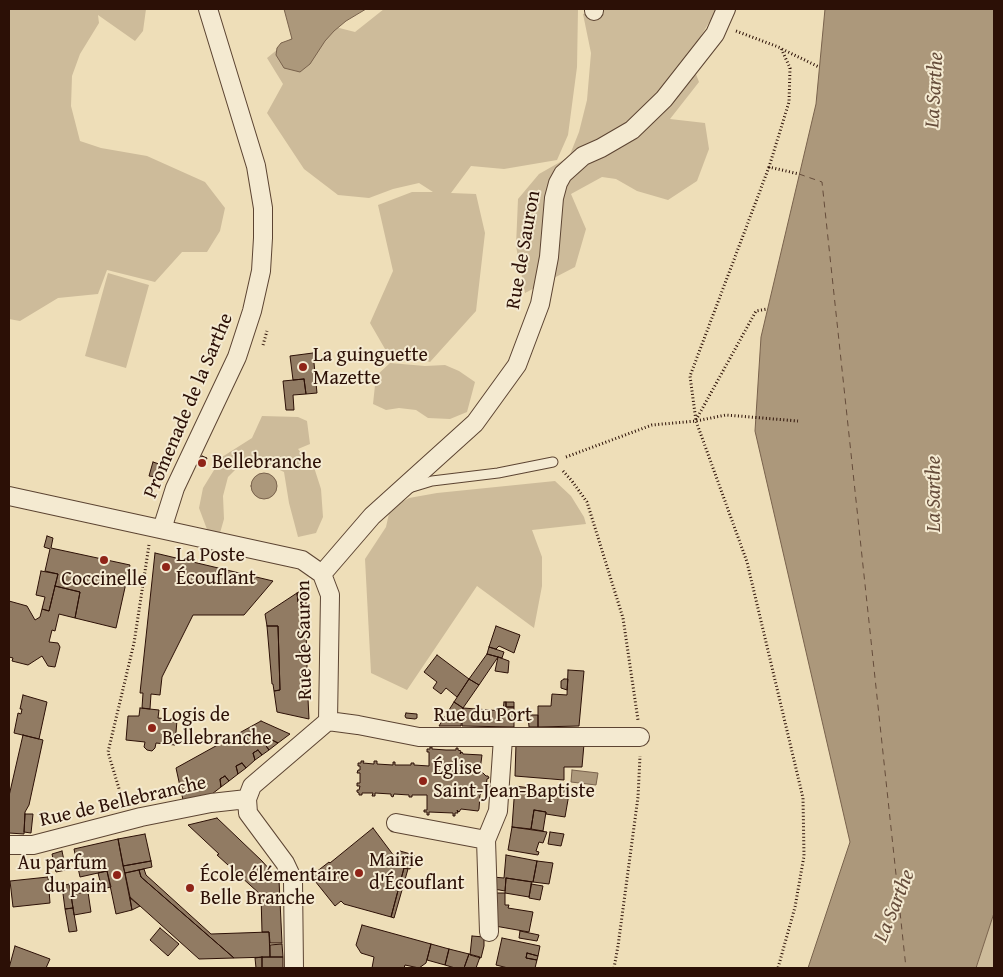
<!DOCTYPE html>
<meta charset="utf-8">
<style>
body{margin:0}
#map{position:relative;width:1003px;height:977px;overflow:hidden;background:#eedeb8;font-family:"Gentium Book Plus",serif}
canvas{display:block}
.frame{position:absolute;inset:0;border:10px solid #2c1006;pointer-events:none}
</style>
<div id="map">
<canvas width="1003" height="977"></canvas>
<div class="frame"></div>
</div>
<script>
const ctx = document.querySelector('canvas').getContext('2d');
ctx.lineJoin = 'round';
function paint(path, color) { ctx.fillStyle = color; ctx.fill(path, 'evenodd'); }
const poly = rows => new Path2D(rows.map(r => 'M' + r).join(''));
function stroke(path, color, width, dash) { ctx.strokeStyle = color; ctx.lineWidth = width; ctx.lineCap = dash ? 'butt' : 'round'; ctx.setLineDash(dash || []); ctx.stroke(path); }
function drawText(font, color, halo, rows, align = 'center') {
  ctx.font = font + ' "Gentium Book Plus",serif'; ctx.lineWidth = 4; ctx.setLineDash([]); ctx.textBaseline = 'middle'; ctx.strokeStyle = halo; ctx.fillStyle = color; for (const [text, x, y, turn = 0] of rows) {
    ctx.save(); ctx.translate(x, y); ctx.rotate((+turn || 0) * Math.PI / 180); ctx.textAlign = isNaN(turn) ? turn : align; if (halo) ctx.strokeText(text, 0, 0); ctx.fillText(text, 0, 0); ctx.restore();
  }
}
paint(poly([
 [9,9,146,9,143,31,135,41,98,15,99,23,80,54,72,76,71,106,80,141,101,148,147,156,205,182,225,208,220,231,207,252,182,252,155,282,107,270,98,294,58,298,20,321,9,319],
 [384,9,578,9,577,67,568,135,557,160,504,169,471,166,451,193,476,194,485,233,476,311,430,362,385,349,370,323,393,271,378,205,412,192,433,192,419,183,393,189,369,198,338,195,304,169,267,113,283,84,267,58,312,21,355,32],
 [598,9,717,9,689,56,699,82,670,119,705,123,709,149,697,181,668,200,637,191,616,179,602,177,571,194,586,229,575,267,525,293,516,246,518,199,539,174,569,157,579,132,587,100,591,53,583,14],
 [108,273,149,285,126,368,85,356],
 [390,363,425,366,445,365,459,371,475,382,467,412,450,419,428,418,416,410,399,408,386,410,373,404,376,376],
 [262,416,298,417,307,421,310,444,298,449,304,456,312,461,321,489,323,517,316,533,298,537,289,503,284,472,261,461,238,467,228,477,223,496,224,519,220,533,208,532,199,508,203,488,222,457,252,438],
 [555,481,571,496,584,517,586,524,532,530,542,557,542,586,534,628,477,586,407,690,371,673,365,559,386,527,390,509,409,498,437,493],
 [994,913,994,968,976,968]
]), '#cdbb9a');
const water = poly([
 [284,9,366,9,346,21,334,31,325,41,310,64,300,72,284,68,276,55,277,48,281,43,292,39,284,9],
 [825,9,994,9,994,913,976,968,808,968,850,842,755,431,761,337,816,104,825,9],
 '251 486a13 13 0 1 1 26 0a13 13 0 1 1-26 0Z',
 [572,770,598,773,596,785,571,782,572,770]
]);
paint(water, '#ac987b');
stroke(water, '#79624c', 1);
stroke(poly([
 [799,174,822,182,906,968]
]), '#664d3b', 1, [6, 5]);
const building = poly([
 [313,353,317,393,306,394,304,379,293,380,290,356,313,353],
 [304,379,306,394,293,395,294,410,286,410,283,381,304,379],
 [202,456,207,458,203,468,198,466,202,456],
 [153,462,159,464,156,477,149,476,153,462],
 [47,536,53,538,51,548,130,565,116,628,75,618,80,592,55,586,58,574,45,571,50,549,44,547,47,536],
 [155,553,273,581,244,615,193,615,162,677,160,695,151,694,150,709,142,708,143,693,140,693,155,553],
 [41,571,58,574,49,611,42,609,45,597,36,595,41,571],
 [55,586,80,592,75,618,59,614,55,631,52,630,49,642,58,643,60,647,55,667,48,666,42,656,28,665,12,661,13,658,9,657,9,601,27,606,35,620,40,617,42,609,49,611,55,586],
 [305,588,306,601,298,602,297,593,305,588],
 [297,593,298,602,306,601,306,620,300,621,300,636,306,636,307,650,300,650,301,658,307,658,307,670,301,671,301,678,307,678,308,691,301,691,302,699,308,699,309,719,277,712,274,691,280,690,278,626,267,626,265,614,297,593],
 [306,620,306,636,300,636,300,621,306,620],
 [267,626,278,626,280,690,274,691,273,684,272,684,267,626],
 [496,626,520,635,514,653,499,646,496,649,489,647,496,626],
 [489,647,504,652,502,658,487,654,489,647],
 [300,650,307,650,307,658,301,658,300,650],
 [487,654,498,657,479,685,469,679,487,654],
 [437,655,469,679,457,697,446,688,441,694,433,688,437,682,424,672,437,655],
 [498,657,509,661,508,673,495,671,498,657],
 [307,670,307,678,301,678,301,671,307,670],
 [568,670,584,671,579,726,538,727,538,706,551,706,552,694,567,695,568,670],
 [469,679,479,685,463,708,454,702,469,679],
 [564,679,568,679,567,690,561,688,561,681,564,679],
 [301,691,308,691,308,699,302,699,301,691],
 [23,695,47,702,39,739,14,733,18,713,21,714,22,709,20,709,23,695],
 [454,702,463,708,461,726,439,726,454,702],
 [504,702,506,702,506,707,514,707,514,727,462,726,463,708,503,711,504,702],
 [506,702,514,702,514,707,506,707,506,702],
 [140,708,159,710,158,718,177,720,175,745,156,743,155,748,152,751,147,750,144,747,145,742,126,740,128,716,139,716,140,708],
 [406,713,417,714,417,718,415,719,406,718,405,716,406,713],
 [528,715,538,715,538,727,529,727,528,715],
 [261,721,290,734,278,743,266,737,264,743,269,750,262,755,258,750,253,753,255,760,246,768,242,763,236,766,238,774,229,781,225,776,220,779,221,787,212,794,183,800,176,768,261,721],
 [23,735,43,740,29,805,25,812,24,834,9,833,9,796,23,735],
 [266,737,278,743,269,750,264,743,266,737],
 [516,744,584,744,582,767,564,767,564,780,515,776,516,744],
 [430,747,432,747,432,749,446,750,456,750,456,748,458,748,458,750,461,751,460,754,462,752,463,754,482,755,480,770,486,776,488,776,489,778,487,779,486,787,489,788,488,790,485,789,480,795,479,809,478,811,461,809,459,812,457,810,458,813,455,813,455,816,453,816,453,813,429,812,429,815,427,815,427,812,424,812,424,810,427,810,427,795,412,795,412,797,409,797,409,795,394,794,393,797,391,796,391,794,375,793,375,796,372,796,373,793,362,793,362,795,359,795,359,793,357,792,357,790,359,790,360,786,357,786,357,783,360,783,360,773,357,773,358,770,360,770,360,766,358,766,358,763,361,763,361,761,364,761,363,763,374,764,374,761,377,761,377,764,393,765,393,762,395,762,395,765,411,765,411,763,414,763,414,765,429,766,429,752,427,752,427,749,430,749,430,747],
 [258,750,262,755,255,760,253,753,258,750],
 [242,763,246,768,238,774,236,766,242,763],
 [225,776,229,781,221,787,220,779,225,776],
 [515,786,553,791,554,788,566,790,566,794,569,794,565,817,546,814,546,812,534,810,531,829,512,827,515,786],
 [534,810,546,812,543,831,531,829,534,810],
 [25,814,33,814,31,833,24,832,25,814],
 [217,818,262,861,279,880,282,943,270,943,269,932,262,932,261,895,217,855,219,854,188,825,217,818],
 [512,827,547,832,543,843,539,842,536,851,539,852,538,855,508,850,512,827],
 [373,828,394,856,400,851,414,855,410,869,404,868,391,917,344,904,341,901,335,906,311,876,329,862,330,863,373,828],
 [550,832,564,834,561,846,548,844,550,832],
 [145,834,151,861,123,866,118,839,145,834],
 [118,839,132,910,116,914,107,871,80,877,74,849,118,839],
 [62,851,66,870,56,872,52,854,62,851],
 [506,855,537,861,533,882,506,878,505,891,494,889,493,877,504,878,506,855],
 [151,861,152,867,125,873,123,866,151,861],
 [537,861,553,863,549,884,533,882,537,861],
 [404,868,408,869,394,918,391,917,404,868],
 [144,869,146,875,211,934,269,932,270,957,234,958,141,877,139,870,144,869],
 [139,870,141,877,234,958,199,959,130,897,125,873,139,870],
 [107,871,111,887,102,889,98,873,107,871],
 [48,877,50,903,13,907,10,881,48,877],
 [506,878,532,882,529,897,505,893,506,878],
 [69,884,73,908,65,909,62,886,69,884],
 [531,884,543,886,540,900,529,898,531,884],
 [88,892,91,912,74,915,71,894,88,892],
 [494,893,505,893,505,905,509,905,508,908,533,912,529,932,495,926,494,893],
 [130,898,140,906,132,910,130,898],
 [73,908,77,931,69,932,65,909,73,908],
 [362,925,431,944,426,963,419,968,405,965,404,968,372,968,374,957,361,953,356,945,362,925],
 [160,928,179,944,168,956,150,940,160,928],
 [520,931,539,935,537,941,519,938,520,931],
 [472,936,484,937,484,946,481,958,470,955,472,936],
 [502,938,540,946,538,956,527,953,526,958,537,960,535,968,508,968,496,965,502,938],
 [282,944,283,957,270,957,270,945,282,944],
 [431,944,449,949,445,965,427,960,431,944],
 [15,946,50,959,46,968,9,968,15,946],
 [449,949,469,954,464,968,455,968,445,965,449,949],
 [527,953,538,956,537,960,526,958,527,953],
 [469,954,480,957,476,968,464,968,469,954],
 [262,957,283,957,283,968,262,968,262,957],
 [262,957,262,968,256,968,255,958,262,957]
]);
paint(building, '#917b63');
stroke(building, '#2c1006', 1);
const service = poly([
 [409,488,432,481,498,473,553,462]
]);
const minor = poly([
 [594,11,594,9],
 [9,496,302,560,322,574],
 [162,529,175,488,237,357,252,311,261,271,263,238,263,208,256,166,208,9],
 [322,574,372,516,475,423,517,365,540,304,549,257,554,198,558,183,563,174,583,156,601,148,632,130,664,99,715,34,726,9],
 [322,574,330,595,328,721],
 [328,721,358,725,419,737,640,737],
 [396,823,486,840,498,811,503,738],
 [486,840,489,932],
 [9,845,33,845,141,817,211,803,247,799],
 [294,968,293,880,285,863,248,813,247,799,252,786,328,721]
]);
stroke(service, '#5c4432', 11);
stroke(minor, '#5c4432', 20);
stroke(poly([
 [736,31,781,48,790,68,789,102,769,167,799,174],
 [782,49,819,67],
 [769,167,690,376,696,421,747,562,803,798,804,856,795,907,778,968],
 [263,345,267,331],
 [696,420,756,311,767,309],
 [566,457,652,425,696,421,726,415,798,421],
 [563,471,572,481,587,502,623,618,638,720],
 [123,802,108,752,134,643,149,545],
 [614,968,618,946,638,797,640,756]
]), '#2c1006', 3, [1, 2.5]);
stroke(service, '#f4ead1', 9);
stroke(minor, '#f4ead1', 18);
for (const [x, y, r, color] of [
 [303,367,5,"#8f2418"],
 [202,463,5,"#8f2418"],
 [104,560,5,"#8f2418"],
 [166,567,5,"#8f2418"],
 [152,728,5,"#8f2418"],
 [423,781,5,"#8f2418"],
 [359,873,5,"#8f2418"],
 [117,875,5,"#8f2418"],
 [190,888,5,"#8f2418"]
]) { const dot = new Path2D(); dot.arc(x, y, r, 0, 2 * Math.PI); ctx.fillStyle = color; ctx.fill(dot); stroke(dot, '#f4ead1', 2); }
drawText('20px', '#2c1006', '#f4ead1', [
 ["Rue de Sauron",524,250,-80],
 ["Promenade de la Sarthe",189,406,-67],
 ["Rue de Sauron",305,640,-91],
 ["Rue du Port",483,716],
 ["Rue de Bellebranche",123,802,-13]
]);
drawText('20px', '#2c1006', '#f4ead1', [
 ["La guinguette",313,356],
 ["Mazette",313,379],
 ["Bellebranche",212,463],
 ["La Poste",176,556],
 ["Écouflant",176,579],
 ["Coccinelle",104,580,"center"],
 ["Logis de",162,716],
 ["Bellebranche",162,739],
 ["Église",433,769],
 ["Saint-Jean-Baptiste",433,792],
 ["Mairie",369,861],
 ["d'Écouflant",369,884],
 ["Au parfum",107,864,"right"],
 ["du pain",107,887,"right"],
 ["École élémentaire",200,876],
 ["Belle Branche",200,899]
], 'left');
drawText('italic 21px', '#664d3b', '#f4ead1', [
 ["La Sarthe",935,90,-87],
 ["La Sarthe",935,494,-90],
 ["La Sarthe",895,906,-68]
]);
</script>
